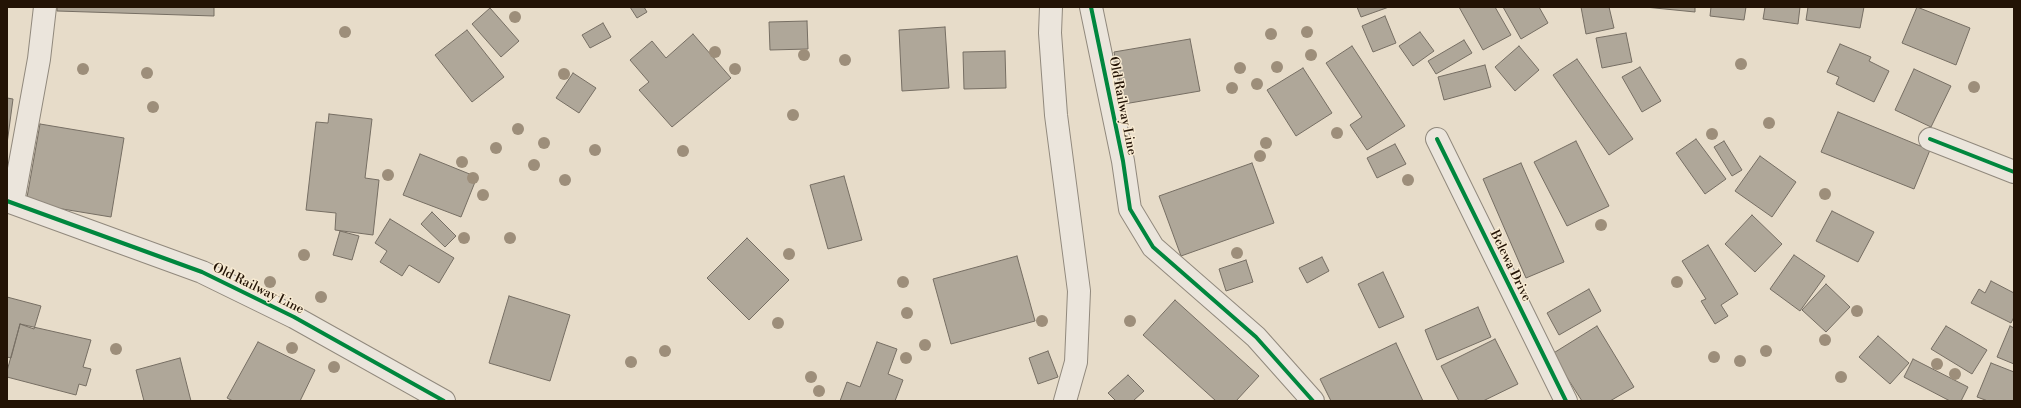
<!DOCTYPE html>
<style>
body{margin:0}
#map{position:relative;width:2021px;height:408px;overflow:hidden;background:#e7dcc9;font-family:"Libre Bodoni",serif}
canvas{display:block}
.frame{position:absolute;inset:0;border:8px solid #231305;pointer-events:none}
</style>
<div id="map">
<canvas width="2021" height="408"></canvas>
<div class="frame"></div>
</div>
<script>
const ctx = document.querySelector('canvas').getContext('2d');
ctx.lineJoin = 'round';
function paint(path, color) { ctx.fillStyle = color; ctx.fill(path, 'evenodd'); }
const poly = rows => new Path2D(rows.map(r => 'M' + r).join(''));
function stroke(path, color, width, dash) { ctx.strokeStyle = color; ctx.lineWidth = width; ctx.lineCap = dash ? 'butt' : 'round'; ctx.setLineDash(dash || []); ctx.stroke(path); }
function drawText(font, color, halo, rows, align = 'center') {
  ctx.font = font + ' "Libre Bodoni",serif'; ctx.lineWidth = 3; ctx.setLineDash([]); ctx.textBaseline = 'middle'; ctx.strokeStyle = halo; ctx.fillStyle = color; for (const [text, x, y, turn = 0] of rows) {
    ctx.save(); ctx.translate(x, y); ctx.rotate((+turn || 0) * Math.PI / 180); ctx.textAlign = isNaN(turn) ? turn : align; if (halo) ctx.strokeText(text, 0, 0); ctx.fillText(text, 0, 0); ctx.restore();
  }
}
const building = poly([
 [57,7,214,7,214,16,57,11,57,7],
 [630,7,644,7,647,12,637,18,630,7],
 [1357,7,1389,7,1361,17,1357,7],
 [1459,7,1495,7,1511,35,1483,50,1459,7],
 [1503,7,1539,7,1548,23,1521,39,1503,7],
 [1581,7,1609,7,1614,28,1586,34,1581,7],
 [1645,7,1695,7,1695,12,1645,7],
 [1711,7,1746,7,1744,20,1710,16,1711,7],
 [1765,7,1800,7,1798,24,1763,19,1765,7],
 [1808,7,1864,7,1860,28,1806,20,1808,7],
 [1917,7,1970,28,1956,65,1902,43,1917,7],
 [490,8,519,41,501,57,472,24,490,8],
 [1385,16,1396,43,1373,52,1362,26,1385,16],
 [807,21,808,49,770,50,769,22,807,21],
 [603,23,611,37,590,48,582,35,603,23],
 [945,27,949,88,902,91,899,30,945,27],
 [467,30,504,77,472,102,435,55,467,30],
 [1420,32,1434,51,1413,66,1399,46,1420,32],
 [1626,33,1632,62,1602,68,1596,38,1626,33],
 [693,34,731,78,672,127,639,90,649,82,630,60,652,41,666,58,693,34],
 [1190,39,1200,91,1124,104,1114,52,1190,39],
 [1464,40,1472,53,1436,74,1428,61,1464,40],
 [1840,44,1871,57,1869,61,1889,71,1874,102,1836,84,1839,77,1827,72,1840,44],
 [1352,46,1405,126,1367,150,1350,125,1362,117,1326,63,1352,46],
 [1519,46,1539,70,1515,91,1495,67,1519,46],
 [1005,51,1006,88,964,89,963,52,1005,51],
 [1577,59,1633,139,1609,155,1553,75,1577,59],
 [1485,65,1491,87,1444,100,1438,77,1485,65],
 [1640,67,1661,101,1642,112,1622,77,1640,67],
 [1303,68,1332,113,1296,136,1267,90,1303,68],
 [1914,69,1951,86,1931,127,1895,110,1914,69],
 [573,73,596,88,579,113,556,98,573,73],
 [7,98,13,99,7,144,7,98],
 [1838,112,1930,150,1914,189,1821,152,1838,112],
 [329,114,372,119,365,178,379,180,373,235,335,230,336,213,306,210,316,122,328,123,329,114],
 [40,124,124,138,111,217,26,203,40,124],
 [1696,139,1726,179,1705,194,1676,153,1696,139],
 [1576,141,1609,206,1567,226,1534,162,1576,141],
 [1724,141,1742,170,1732,176,1714,147,1724,141],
 [1395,144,1406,164,1377,178,1367,158,1395,144],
 [420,154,477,177,461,217,403,195,420,154],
 [1760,156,1796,182,1772,217,1735,191,1760,156],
 [1252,163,1274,223,1181,256,1159,196,1252,163],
 [1521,163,1564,262,1526,278,1483,179,1521,163],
 [844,176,862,240,828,249,810,185,844,176],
 [1832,211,1874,232,1858,262,1816,241,1832,211],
 [432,212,456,236,445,247,421,224,432,212],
 [1752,215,1782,244,1755,272,1725,244,1752,215],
 [390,219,454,258,439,283,409,265,402,276,380,262,387,251,375,243,390,219],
 [340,231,359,236,352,260,333,255,340,231],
 [747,238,789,280,749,320,707,278,747,238],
 [1708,245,1738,294,1721,305,1728,316,1715,324,1701,301,1706,299,1682,261,1708,245],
 [1794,255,1825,276,1800,311,1770,289,1794,255],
 [1017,256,1035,321,951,344,933,279,1017,256],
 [1322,257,1329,271,1307,283,1299,268,1322,257],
 [1246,260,1253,282,1226,291,1219,269,1246,260],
 [1383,272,1404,317,1379,328,1358,284,1383,272],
 [1991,281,2014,293,2014,317,2011,323,1971,303,1979,289,1985,293,1991,281],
 [1826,284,1850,307,1826,332,1802,310,1826,284],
 [1589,289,1601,311,1559,335,1547,313,1589,289],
 [509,296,570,315,550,381,489,363,509,296],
 [7,297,41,306,34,329,20,324,11,358,7,357,7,297],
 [1175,300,1259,376,1236,401,1216,401,1143,335,1175,300],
 [1478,307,1491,337,1437,360,1425,330,1478,307],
 [20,324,91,340,83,367,91,369,86,386,79,384,76,395,7,377,7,371,20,324],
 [1597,326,1634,387,1610,401,1582,401,1552,354,1597,326],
 [1946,326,1987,350,1972,374,1931,349,1946,326],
 [2010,326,2014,328,2014,364,1997,357,2010,326],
 [1878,336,1909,363,1890,384,1859,357,1878,336],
 [1495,339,1518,384,1483,401,1459,401,1441,366,1495,339],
 [258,342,315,370,300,401,233,401,227,398,258,342],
 [877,342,897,349,888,374,903,380,895,401,840,401,847,382,860,387,877,342],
 [1396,343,1423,401,1331,401,1320,379,1396,343],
 [1048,351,1058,377,1038,384,1029,358,1048,351],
 [180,358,191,401,144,401,136,370,180,358],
 [1913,359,1968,387,1961,401,1950,401,1904,377,1913,359],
 [1991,363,2014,372,2014,401,1988,401,1977,397,1991,363],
 [1128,375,1144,391,1133,401,1116,401,1108,393,1128,375]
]);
paint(building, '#afa799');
stroke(building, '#766e63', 1);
const minor = poly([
 [1051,7,1050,33,1056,115,1079,291,1076,362,1065,401],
 [1091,7,1123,161,1130,209,1153,247,1256,337,1313,401],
 [1437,139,1566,401],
 [1930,139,2014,172],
 [7,201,202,272,294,317,444,401],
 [13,202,39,59,45,7]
]);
stroke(minor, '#91897d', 24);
stroke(minor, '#ebe5dc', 22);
stroke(poly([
 [1091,7,1123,161,1130,209,1153,247,1256,337,1313,401],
 [1437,139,1566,401],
 [1930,139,2014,172],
 [7,201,202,272,294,317,444,401]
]), '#00873e', 4);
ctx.fillStyle = '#9d8e7a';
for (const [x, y] of [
 [515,17],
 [345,32],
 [1307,32],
 [1271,34],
 [715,52],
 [804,55],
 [1311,55],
 [845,60],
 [1741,64],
 [1277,67],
 [1240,68],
 [83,69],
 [735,69],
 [147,73],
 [564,74],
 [1257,84],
 [1974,87],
 [1232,88],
 [153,107],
 [793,115],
 [1769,123],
 [518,129],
 [1337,133],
 [1712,134],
 [544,143],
 [1266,143],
 [496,148],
 [595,150],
 [683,151],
 [1260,156],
 [462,162],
 [534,165],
 [388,175],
 [473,178],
 [565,180],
 [1408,180],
 [1825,194],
 [483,195],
 [1601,225],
 [464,238],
 [510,238],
 [1237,253],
 [789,254],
 [304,255],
 [270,282],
 [903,282],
 [1677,282],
 [321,297],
 [1857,311],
 [907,313],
 [1042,321],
 [1130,321],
 [778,323],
 [1825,340],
 [925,345],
 [292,348],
 [116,349],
 [665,351],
 [1766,351],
 [1714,357],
 [906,358],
 [1740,361],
 [631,362],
 [1937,364],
 [334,367],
 [1955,374],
 [811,377],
 [1841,377],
 [819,391]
]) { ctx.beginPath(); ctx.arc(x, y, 6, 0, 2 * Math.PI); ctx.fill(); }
drawText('13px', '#231305', '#f8ebd3', [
 ["Old Railway Line",1122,106,79],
 ["Belewa Drive",1510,266,64],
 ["Old Railway Line",258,289,26]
]);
</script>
